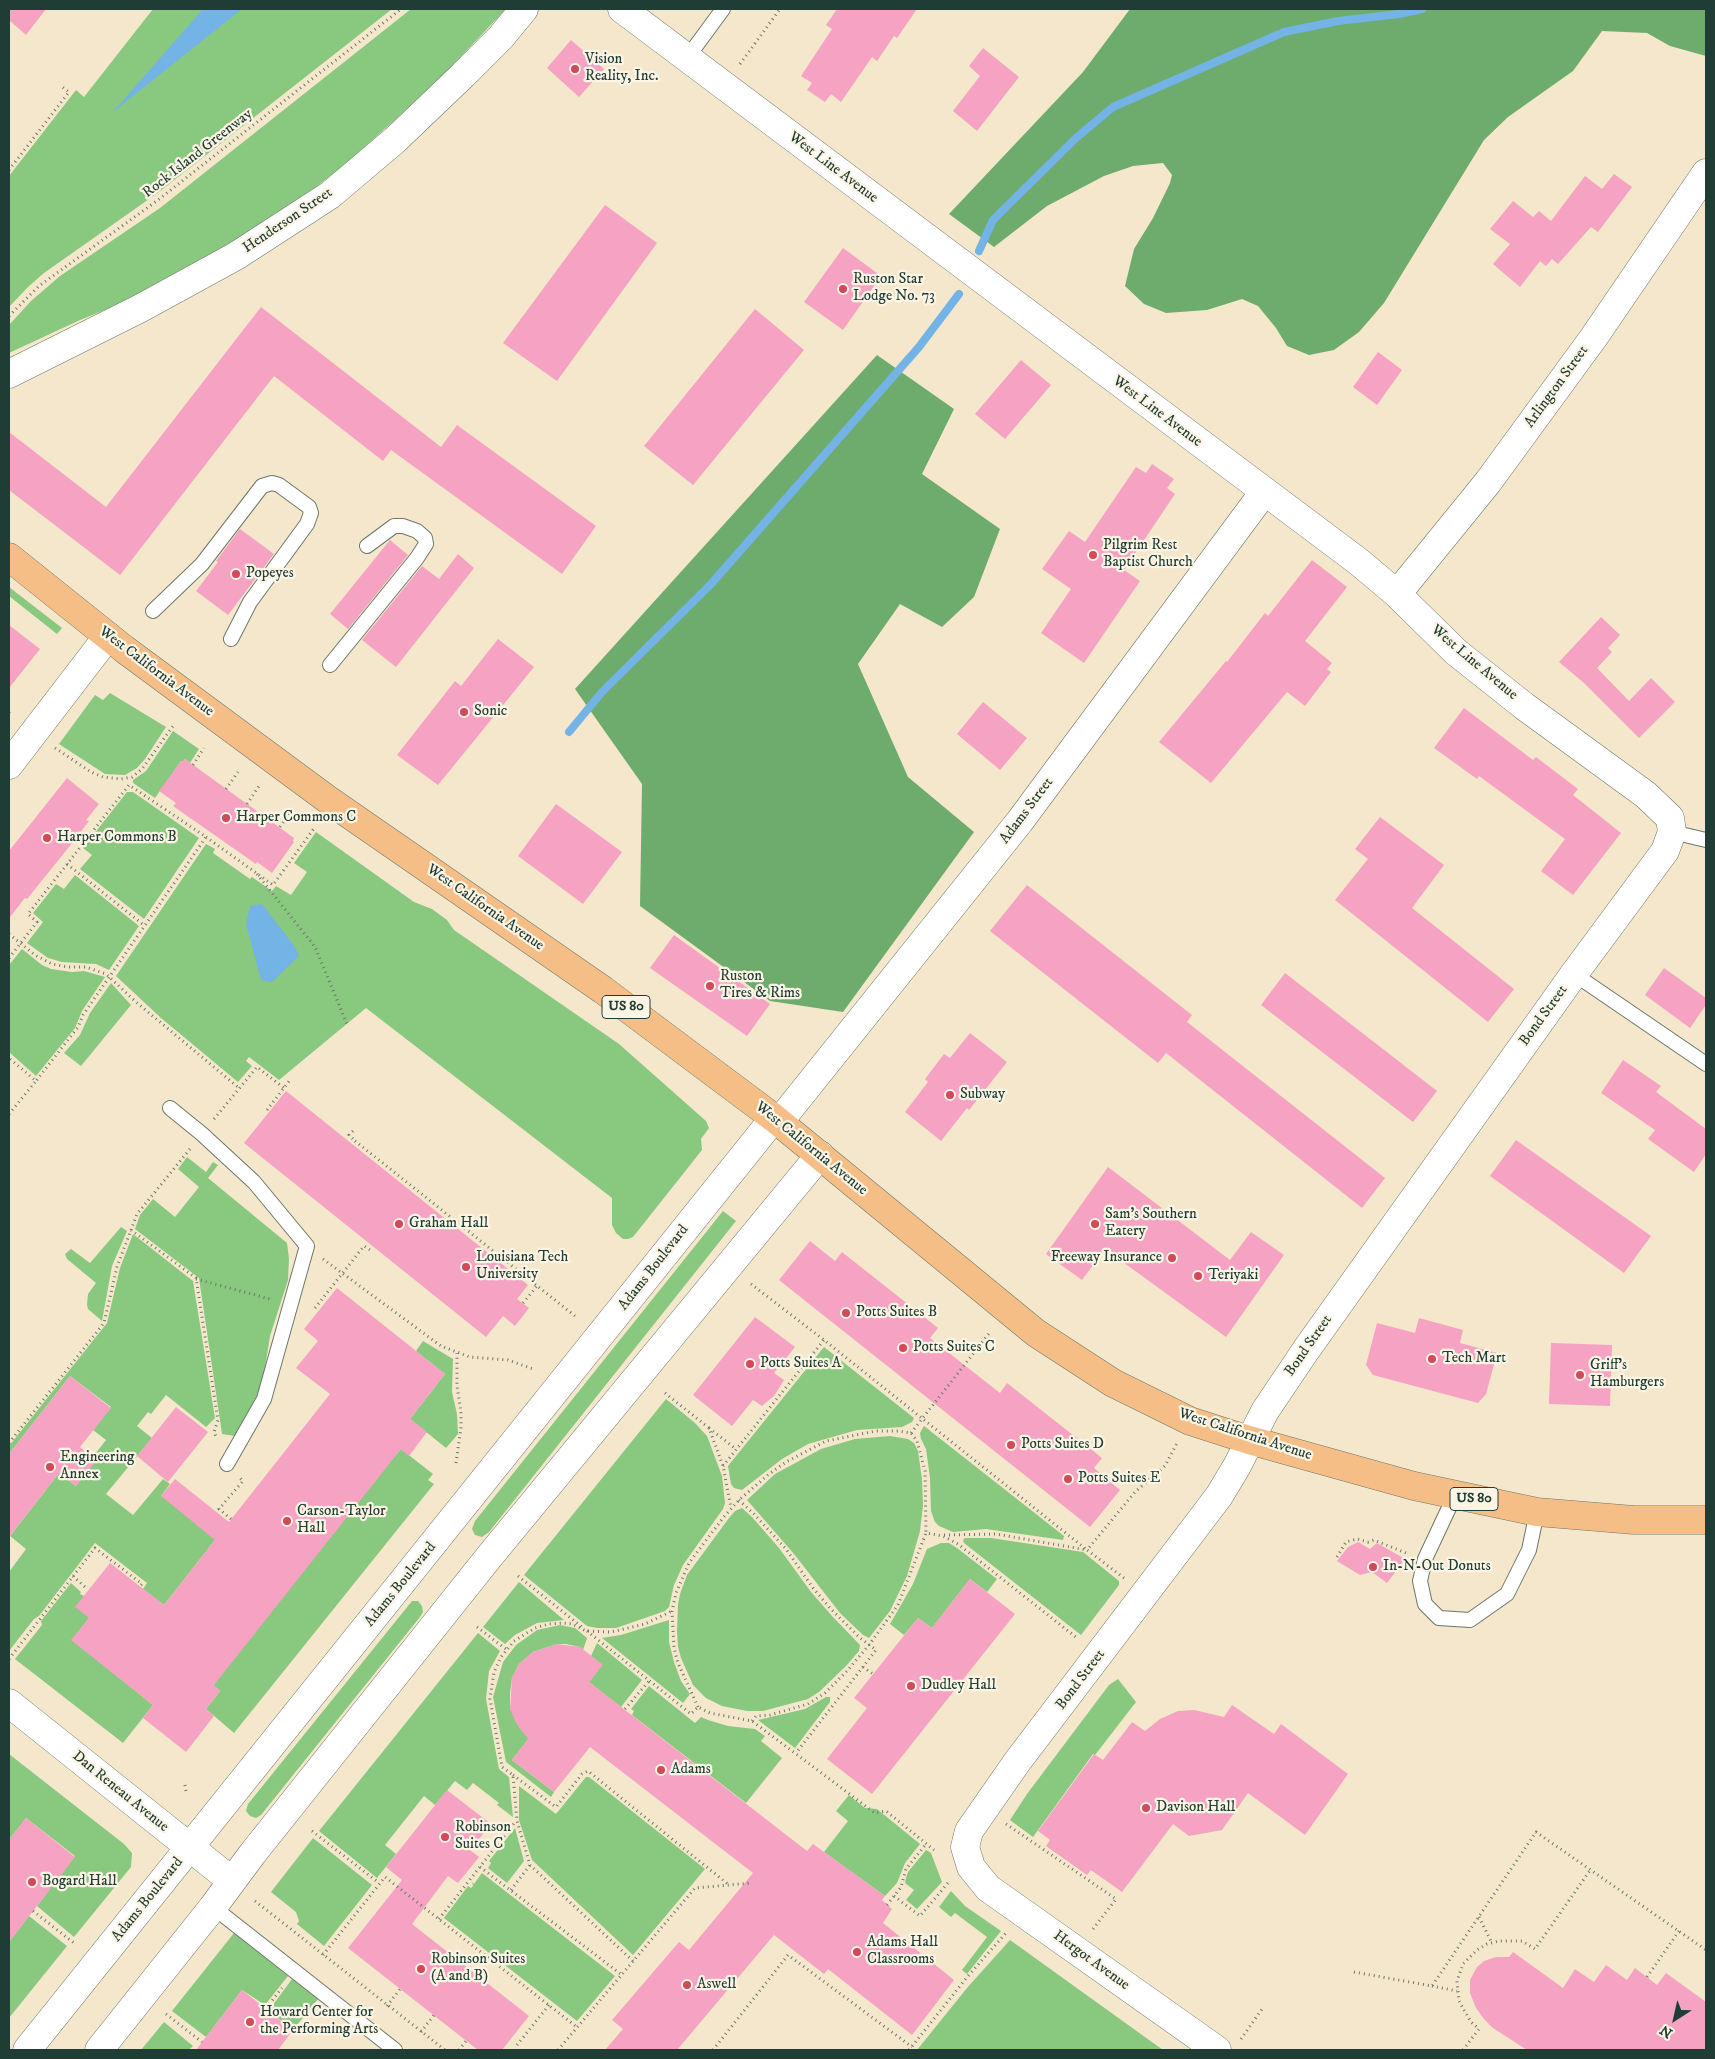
<!DOCTYPE html>
<style>
body{margin:0}
#map{position:relative;width:1715px;height:2059px;overflow:hidden;background:#f5e7cc;font-family:"IM FELL DW Pica",serif}
canvas{display:block}
.frame{position:absolute;inset:0;border:10px solid #1f3d34;pointer-events:none}
.north{position:absolute;left:1650px;top:1994px;width:50px;height:50px;-webkit-text-stroke:4px #fcf5e5;paint-order:stroke;rotate:215deg;font-size:14px;font-weight:700;line-height:20px;text-align:center;color:#1f3d34}
.north::after{content:'';display:block;margin:auto;width:18px;height:22px;background:#1f3d34;clip-path:polygon(50% 0,100% 100%,50% 72%,0 100%)}
</style>
<div id="map">
<canvas width="1715" height="2059"></canvas>
<div class="frame"></div>
<div class="north">N</div>
</div>
<script>
const ctx = document.querySelector('canvas').getContext('2d');
ctx.lineJoin = 'round';
function paint(path, color) { ctx.fillStyle = color; ctx.fill(path, 'evenodd'); }
const poly = rows => new Path2D(rows.map(r => 'M' + r).join(''));
function stroke(path, color, width, dash) { ctx.strokeStyle = color; ctx.lineWidth = width; ctx.lineCap = dash ? 'butt' : 'round'; ctx.setLineDash(dash || []); ctx.stroke(path); }
function drawText(font, color, halo, rows, align = 'center') {
  ctx.font = font + ' "IM FELL DW Pica",serif'; ctx.lineWidth = 4.5; ctx.setLineDash([]); ctx.textBaseline = 'middle'; ctx.strokeStyle = halo; ctx.fillStyle = color; for (const [text, x, y, turn = 0] of rows) {
    ctx.save(); ctx.translate(x, y); ctx.rotate((+turn || 0) * Math.PI / 180); ctx.textAlign = isNaN(turn) ? turn : align; if (halo) ctx.strokeText(text, 0, 0); ctx.fillText(text, 0, 0); ctx.restore();
  }
}
paint(poly([
 [153,9,392,9,159,192,44,273,28,287,9,307,9,176,76,90,84,97],
 [411,9,506,9,447,71,400,115,346,164,317,186,239,238,148,288,112,307,80,320,9,353,9,325,31,301,60,276,160,208],
 [9,587,62,628,57,634,9,596],
 [110,693,166,727,145,759,137,768,125,775,105,774,59,744,95,695,103,700],
 [173,731,199,749,190,763,185,759,183,762,181,761,155,798,133,783,133,780,146,771],
 [127,792,133,792,199,838,144,919,80,869,92,855,83,848],
 [316,832,414,902,432,909,447,920,454,930,619,1044,706,1121,709,1128,701,1139,702,1150,633,1237,628,1239,623,1239,616,1233,612,1225,612,1198,366,1008,279,1080,249,1057,246,1061,252,1066,238,1082,161,1018,116,976,206,844,215,849,213,853,250,879,252,877,272,891,276,886,291,895,307,872,294,863],
 [75,875,139,926,109,970,96,964,62,962,48,958,27,943,43,922,33,913,56,884,64,889],
 [22,949,42,965,51,969,72,972,84,971,105,977,82,1011,75,1028,36,1076,9,1052,9,965],
 [111,983,131,1005,81,1066,64,1053,80,1035,90,1013],
 [187,1157,206,1172,213,1162,218,1165,208,1178,287,1243,289,1259,288,1280,270,1336,262,1386,235,1436,222,1434,199,1278,135,1229,140,1215,153,1199,175,1217,199,1187,178,1169],
 [723,1211,736,1221,489,1532,482,1537,475,1535,472,1529,475,1521],
 [121,1227,127,1231,112,1266,102,1321,88,1309,87,1305,88,1294,96,1283,67,1259,65,1254,71,1249,90,1263],
 [133,1234,193,1281,215,1418,206,1427,166,1395,151,1414,148,1412,137,1426,152,1438,106,1494,133,1515,163,1479,170,1484,161,1496,229,1522,164,1605,143,1589,147,1583,95,1543,39,1616,34,1619,9,1651,9,1572,26,1549,10,1536,59,1473,76,1486,95,1461,92,1458,106,1440,93,1430,111,1407,70,1376,9,1454,9,1446,107,1323,120,1268],
 [423,1341,453,1359,452,1392,457,1414,458,1434,446,1448,410,1419,445,1374,416,1351],
 [824,1347,914,1418,912,1422,902,1427,857,1430,808,1444,782,1459,742,1490,734,1488,731,1484,728,1466],
 [666,1399,695,1423,707,1436,722,1476,725,1503,723,1509,683,1565,674,1585,669,1607,665,1611,616,1628,597,1628,587,1626,524,1575],
 [924,1426,1064,1536,1063,1540,986,1529,953,1532,939,1526,935,1522,931,1511,930,1478,926,1449,921,1439,920,1433],
 [890,1436,908,1439,914,1443,918,1451,922,1479,923,1506,920,1531,907,1576,890,1611,869,1638,863,1635,840,1613,794,1554,747,1500,775,1474,821,1449,855,1439],
 [401,1449,433,1474,428,1480,434,1484,234,1733,206,1709,220,1691,206,1679],
 [742,1508,752,1517,779,1548,811,1592,832,1616,860,1645,859,1651,846,1666,819,1692,808,1699,763,1711,747,1711,722,1706,706,1698,693,1685,681,1658,678,1647,677,1632,678,1604,680,1594,687,1575,729,1518,735,1511],
 [965,1538,991,1538,1083,1552,1119,1581,1119,1585,1081,1635,964,1543,963,1540],
 [941,1543,949,1543,957,1548,997,1579,987,1592,970,1579,932,1628,918,1618,904,1635,890,1624,913,1584,927,1549],
 [519,1582,564,1620,537,1623,515,1635,505,1644,483,1627],
 [71,1583,81,1592,80,1594,84,1596,89,1618,72,1640,153,1705,123,1743,15,1659,42,1625,41,1621],
 [412,1601,418,1601,422,1606,423,1612,420,1617,261,1815,256,1818,250,1816,246,1811,248,1804],
 [669,1620,669,1642,674,1662,681,1681,690,1694,683,1703,602,1638,621,1635],
 [560,1625,575,1628,587,1638,583,1650,580,1647,566,1644,557,1644,533,1652,519,1664,512,1678,510,1693,510,1709,530,1737,512,1760,554,1792,551,1797,506,1762,493,1697,503,1662,516,1645,537,1630],
 [478,1633,500,1651,489,1671,486,1699,499,1769,509,1777,513,1817,497,1805,499,1803,473,1783,467,1790,455,1781,435,1805,424,1796,385,1845,396,1854,377,1878,319,1831],
 [597,1643,642,1680,621,1707,589,1682,602,1665,591,1656],
 [1118,1679,1136,1702,1095,1755,1093,1754,1033,1837,1010,1820,1027,1794,1109,1685],
 [649,1686,695,1723,701,1717,708,1720,728,1726,755,1729,765,1736,761,1741,782,1758,746,1803,632,1715,634,1711,631,1709],
 [826,1697,830,1697,830,1702,795,1748,758,1720,805,1709],
 [9,1754,124,1844,132,1853,131,1867,74,1937,37,1906,75,1856,26,1818,9,1840],
 [586,1777,589,1777,705,1869,633,1955,532,1860,519,1820,519,1786,556,1814],
 [849,1795,865,1808,877,1809,920,1844,905,1863,897,1883,885,1896,824,1852,848,1821,836,1811],
 [515,1828,524,1861,507,1883,488,1868,491,1863,489,1861],
 [313,1838,372,1885,324,1946,297,1924,299,1921,296,1912,271,1892],
 [926,1850,931,1853,942,1882,917,1909,906,1900,914,1890,905,1883,906,1878,908,1872],
 [482,1873,615,1976,577,2021,444,1918,468,1886,471,1888,473,1886,472,1882,474,1884],
 [951,1891,965,1906,1001,1931,967,1974,962,1970,987,1937,955,1913,951,1917,939,1907],
 [29,1916,67,1946,9,2018,9,1942],
 [234,1933,288,1976,265,2005,242,1990,206,2037,172,2011],
 [1010,1940,1163,2050,917,2050,967,1988],
 [292,1979,318,1999,293,2030,272,2013,273,2012,270,2009],
 [164,2022,193,2046,189,2050,141,2050]
]), '#89c87f');
paint(poly([
 [1130,9,1706,9,1706,56,1670,46,1647,33,1602,31,1573,71,1508,117,1484,140,1384,303,1359,332,1334,350,1309,355,1287,346,1276,328,1258,306,1242,299,1207,310,1166,313,1144,304,1125,286,1134,249,1153,218,1170,183,1172,175,1163,163,1133,166,1104,176,1047,206,994,247,949,214,1083,72],
 [877,355,954,409,922,474,1000,529,974,597,942,627,900,604,858,664,908,777,974,832,843,1012,770,1001,640,906,642,784,575,689]
]), '#6eac6e');
paint(poly([
 [203,9,242,9,113,112],
 [262,904,295,947,299,956,272,982,261,980,246,924,250,906]
]), '#73b3e6');
stroke(poly([
 [979,251,993,220,1076,138,1113,107,1284,32,1338,21,1399,14,1422,9],
 [569,732,602,692,711,584,919,347,959,294]
]), '#73b3e6', 8);
paint(poly([
 [9,9,46,9,26,35,9,20],
 [837,9,917,9,897,38,894,36,877,61,872,57,841,102,831,94,825,102,807,90,812,83,801,76,832,29,826,25],
 [571,40,604,69,579,97,547,68],
 [983,48,1019,77,977,131,953,111,980,76,969,66],
 [1614,174,1632,187,1598,232,1591,227,1558,264,1552,259,1546,266,1540,261,1520,287,1493,264,1510,244,1490,229,1513,201,1533,217,1539,211,1551,221,1585,176,1602,189],
 [605,205,657,243,557,381,503,343],
 [843,248,881,276,843,330,804,302],
 [261,307,441,447,457,425,596,526,562,574,391,450,383,461,274,376,120,575,9,490,9,432,106,507],
 [755,309,804,350,693,485,644,446],
 [1378,352,1402,370,1377,405,1353,387],
 [1021,360,1051,385,1005,439,975,414],
 [1152,464,1174,479,1167,488,1175,494,1124,570,1140,581,1084,663,1041,633,1071,589,1042,569,1069,531,1085,542,1136,467,1146,473],
 [240,529,274,554,228,615,196,591,218,562,216,561],
 [390,540,408,555,348,629,330,614],
 [458,554,474,568,396,667,362,640,422,566,439,579],
 [1312,560,1347,587,1305,641,1332,663,1327,669,1331,672,1305,706,1287,692,1211,783,1159,742,1226,661,1227,662,1265,613,1268,616],
 [1601,617,1620,635,1608,648,1612,652,1597,668,1629,701,1651,678,1675,702,1639,738,1584,683,1559,662],
 [9,625,40,649,9,688],
 [498,639,534,667,438,785,397,755,455,681,461,686],
 [983,702,1027,738,1000,770,957,734],
 [1464,708,1533,760,1536,757,1578,789,1573,795,1621,833,1573,895,1541,871,1565,839,1479,776,1477,779,1434,748],
 [185,759,294,838,293,841,294,842,272,873,257,862,256,864,173,806,176,803,159,791,181,761,183,762],
 [67,778,99,804,86,820,89,821,69,847,27,899,25,898,9,918,9,851],
 [556,804,622,852,583,904,518,856],
 [1380,817,1444,865,1412,908,1514,989,1488,1022,1335,900,1368,859,1355,849],
 [1027,885,1192,1015,1187,1022,1385,1178,1362,1208,1166,1053,1158,1063,990,931],
 [674,935,770,1004,747,1036,650,968],
 [1664,968,1706,998,1706,1005,1690,1028,1645,995],
 [1285,973,1437,1091,1413,1122,1261,1005],
 [970,1033,1007,1062,969,1110,967,1108,941,1141,905,1112,928,1082,925,1079,944,1054,950,1058],
 [1623,1060,1661,1086,1656,1092,1706,1129,1706,1154,1694,1172,1648,1139,1655,1130,1601,1093],
 [286,1091,528,1285,517,1299,529,1308,515,1326,503,1316,486,1337,244,1143],
 [1516,1140,1651,1236,1624,1273,1490,1176],
 [1108,1167,1230,1260,1251,1232,1284,1255,1226,1337,1105,1249,1082,1280,1046,1254],
 [810,1241,835,1261,842,1252,938,1328,930,1338,1000,1393,1007,1383,1102,1458,1094,1468,1120,1490,1090,1527,779,1280],
 [337,1288,445,1374,410,1419,427,1432,409,1456,401,1449,214,1685,220,1691,206,1709,214,1716,186,1752,143,1718,153,1705,71,1640,89,1618,75,1607,110,1563,164,1605,215,1540,161,1496,175,1479,229,1522,330,1394,296,1368,318,1341,304,1329],
 [755,1317,795,1347,774,1373,784,1380,774,1396,762,1406,753,1400,732,1426,693,1395],
 [1419,1318,1463,1330,1460,1343,1497,1353,1486,1394,1478,1403,1373,1375,1366,1365,1377,1323,1415,1333],
 [1551,1343,1612,1345,1610,1406,1549,1404],
 [70,1376,111,1408,80,1447,96,1461,76,1486,59,1473,9,1537,9,1454],
 [176,1407,208,1432,168,1482,137,1456],
 [1358,1542,1370,1549,1377,1543,1405,1559,1387,1583,1372,1572,1360,1575,1337,1561,1348,1547],
 [970,1579,1015,1614,872,1794,827,1759,867,1708,854,1698,918,1618,932,1628],
 [557,1644,580,1647,603,1665,589,1682,807,1851,813,1844,885,1896,882,1900,892,1909,883,1923,954,1980,912,2035,828,1969,824,1974,774,1935,677,2050,605,2050,623,2029,612,2020,679,1942,689,1950,753,1873,590,1747,554,1792,512,1760,528,1739,516,1723,510,1709,512,1678,519,1664,533,1652],
 [1232,1705,1274,1734,1281,1724,1348,1774,1305,1835,1248,1793,1222,1830,1189,1836,1173,1824,1122,1892,1091,1870,1087,1875,1046,1846,1050,1840,1038,1831,1094,1754,1103,1760,1132,1722,1145,1731,1160,1719,1178,1711,1194,1710,1224,1717],
 [447,1790,491,1824,470,1850,479,1857,458,1883,448,1876,412,1924,529,2016,502,2050,478,2050,348,1948,402,1880,386,1867],
 [26,1818,75,1857,9,1942,9,1840],
 [1513,1952,1563,1988,1575,1969,1594,1982,1606,1965,1627,1980,1635,1968,1657,1985,1666,1973,1706,2002,1706,2050,1527,2050,1493,2028,1484,2019,1476,2008,1470,1993,1470,1980,1477,1967,1484,1961,1496,1957,1509,1957],
 [242,1990,293,2030,278,2050,196,2050]
]), '#f5a2c3');
const service = poly([
 [687,58,723,9],
 [153,611,202,564,262,486,272,483,279,485,309,507,311,513,307,524,250,602,231,639],
 [330,665,417,558,426,544,425,538,417,531,403,526,394,526,367,546],
 [1672,832,1706,840],
 [1574,974,1706,1064],
 [170,1108,202,1134,254,1182,307,1246,264,1399,227,1464],
 [1455,1495,1425,1559,1420,1581,1425,1604,1439,1618,1470,1620,1507,1594,1529,1550,1537,1512],
 [213,1907,395,2050]
]);
const minor = poly([
 [622,9,1359,562,1397,594,1456,652,1524,706,1646,795,1670,818,1672,832,1665,851,1574,974,1306,1350,1265,1411,1237,1466,1219,1496,1017,1762,969,1831,965,1847,971,1867,988,1888,1217,2050],
 [9,374,141,308,236,256,330,195,395,140,463,75,501,37,524,9],
 [1397,594,1488,482,1594,337,1706,173],
 [9,765,108,636],
 [779,1122,1020,821,1264,492],
 [9,1703,232,1881],
 [27,2050,774,1118],
 [99,2050,213,1907,253,1853,489,1557,820,1155]
]);
const primary = poly([
 [9,557,124,649,327,799,603,990,774,1118,1036,1333,1113,1383,1190,1421,1249,1440,1414,1486,1537,1512,1634,1520,1706,1520]
]);
stroke(service, '#6a7869', 16);
stroke(minor, '#6a7869', 29);
stroke(primary, '#6a7869', 29);
stroke(poly([
 [740,64,780,9],
 [9,170,69,92,61,86],
 [9,316,39,286,158,200,401,9],
 [9,712,9,713],
 [55,748,91,772,103,777,121,779,132,777,142,769,173,726],
 [193,765,204,748],
 [226,789,238,772],
 [247,804,259,786],
 [280,827,292,810],
 [206,837,273,885,315,827],
 [67,864,145,926],
 [257,874,315,947,347,1024],
 [9,934,35,955,52,964,68,967,86,967,106,974,136,1002,239,1088],
 [9,958,37,922,28,914,129,785,206,837,83,1015,78,1027,36,1081,9,1058],
 [267,1110,290,1080],
 [9,1114,36,1081],
 [214,1119,257,1067,284,1088],
 [353,1131,349,1135,355,1141],
 [355,1141,575,1316],
 [131,1230,196,1278,218,1420,214,1432,217,1439],
 [323,1259,441,1346,470,1357,508,1360,533,1369],
 [196,1279,270,1299],
 [751,1284,824,1340,1087,1550],
 [523,1303,537,1286],
 [315,1308,364,1246,373,1252],
 [665,1393,709,1428,723,1466,731,1508],
 [709,1428,736,1449],
 [911,1433,991,1331],
 [9,1443,104,1323,117,1267,137,1214,190,1149],
 [456,1463,461,1427,461,1412,457,1386,457,1353],
 [723,1466,824,1340],
 [739,1500,754,1514,786,1549,813,1588,830,1608,859,1637,876,1650,796,1753],
 [231,1519,219,1509,243,1481,240,1478],
 [944,1535,996,1534,1087,1550],
 [1337,1557,1346,1542,1357,1539,1368,1542,1374,1540,1406,1553],
 [73,1576,85,1587],
 [518,1576,582,1627],
 [1124,1578,1087,1550,1135,1492,1165,1466,1177,1443],
 [477,1627,506,1649],
 [587,1631,691,1714,698,1707,710,1713,752,1721,875,1813,886,1811,934,1850],
 [9,1659,95,1548,142,1584,140,1586],
 [863,1667,873,1674],
 [698,1707,678,1663,674,1648,672,1611,676,1593,689,1563,723,1518,739,1500,769,1474,786,1462,826,1441,876,1431,899,1431,911,1433,917,1441,925,1471,926,1533],
 [625,1709,649,1681],
 [752,1721,756,1716,770,1715,808,1704,825,1693,847,1671,869,1645,898,1605,926,1533,943,1536,958,1544,1077,1638],
 [513,1775,556,1807,582,1774,588,1771,729,1885],
 [185,1785,186,1792],
 [1006,1824,1116,1899,1093,1929],
 [312,1831,379,1883],
 [480,1867,622,1975],
 [511,1890,530,1865],
 [894,1896,920,1916,948,1883],
 [255,1901,445,2050],
 [887,1905,901,1887,906,1869,926,1844],
 [33,1911,74,1943],
 [1479,1917,1492,1943],
 [439,1919,516,1821],
 [323,1955,385,1877,578,2028],
 [633,1961,530,1865,517,1821,513,1775,502,1767,490,1699,494,1672,501,1657,514,1641,535,1628,549,1624,563,1623,572,1624,586,1631,611,1632,645,1624,672,1611],
 [1354,1972,1432,1986,1536,1832,1706,1950],
 [1647,1977,1679,1931],
 [1432,1986,1457,1991],
 [387,2006,400,1989],
 [266,2008,282,1988],
 [166,2014,202,2042],
 [421,2032,434,2015],
 [1241,2039,1262,2009],
 [517,2045,549,2005],
 [459,2050,466,2041],
 [558,2050,695,1888,751,1883],
 [713,2050,788,1955,912,2047],
 [909,2050,968,1976,1006,1933],
 [1463,2050,1479,2029,1471,2022,1459,2001,1457,1981,1463,1964,1477,1950,1487,1944,1499,1941,1522,1941,1535,1949,1591,1869]
]), '#6a7869', 3, [1, 4]);
stroke(service, '#fff', 14);
stroke(minor, '#fff', 28);
stroke(primary, '#f6be87', 28);
for (const [x, y, r, color] of [
 [575,69,5,"#d1495b"],
 [843,289,5,"#d1495b"],
 [1093,555,5,"#d1495b"],
 [236,574,5,"#d1495b"],
 [464,712,5,"#d1495b"],
 [226,818,5,"#d1495b"],
 [47,838,5,"#d1495b"],
 [710,986,5,"#d1495b"],
 [950,1095,5,"#d1495b"],
 [399,1224,5,"#d1495b"],
 [1095,1224,5,"#d1495b"],
 [1172,1258,5,"#d1495b"],
 [466,1267,5,"#d1495b"],
 [1198,1276,5,"#d1495b"],
 [846,1313,5,"#d1495b"],
 [903,1348,5,"#d1495b"],
 [1432,1359,5,"#d1495b"],
 [750,1364,5,"#d1495b"],
 [1580,1375,5,"#d1495b"],
 [1011,1445,5,"#d1495b"],
 [50,1467,5,"#d1495b"],
 [1068,1479,5,"#d1495b"],
 [287,1521,5,"#d1495b"],
 [1373,1567,5,"#d1495b"],
 [911,1686,5,"#d1495b"],
 [661,1770,5,"#d1495b"],
 [1146,1808,5,"#d1495b"],
 [445,1837,5,"#d1495b"],
 [32,1882,5,"#d1495b"],
 [857,1952,5,"#d1495b"],
 [421,1969,5,"#d1495b"],
 [687,1985,5,"#d1495b"],
 [250,2022,5,"#d1495b"]
]) { const dot = new Path2D(); dot.arc(x, y, r, 0, 2 * Math.PI); ctx.fillStyle = color; ctx.fill(dot); stroke(dot, '#fcf5e5', 2); }
for (const [x, y, w] of [
 [626,1007,48],
 [1474,1499,48]
]) { const box = new Path2D(); box.roundRect(x - w / 2, y - 11.5, w, 23, 4); ctx.fillStyle = '#fcf5e5'; ctx.fill(box); stroke(box, '#1f3d34', 1); }
drawText('bold 14px', '#1f3d34', null, [
 ["US 80",626,1007],
 ["US 80",1474,1499]
]);
drawText('15px', '#1f3d34', '#fcf5e5', [
 ["Vision",585,60],
 ["Reality, Inc.",585,77],
 ["Ruston Star",853,280],
 ["Lodge No. 73",853,297],
 ["Pilgrim Rest",1103,546],
 ["Baptist Church",1103,563],
 ["Popeyes",246,574],
 ["Sonic",474,712],
 ["Harper Commons C",236,818],
 ["Harper Commons B",57,838],
 ["Ruston",720,977],
 ["Tires & Rims",720,994],
 ["Subway",960,1095],
 ["Sam's Southern",1105,1215],
 ["Eatery",1105,1232],
 ["Graham Hall",409,1224],
 ["Louisiana Tech",476,1258],
 ["University",476,1275],
 ["Freeway Insurance",1162,1258,"right"],
 ["Teriyaki",1208,1276],
 ["Potts Suites B",856,1313],
 ["Potts Suites C",913,1348],
 ["Tech Mart",1442,1359],
 ["Potts Suites A",760,1364],
 ["Griff's",1590,1366],
 ["Hamburgers",1590,1383],
 ["Potts Suites D",1021,1445],
 ["Engineering",60,1458],
 ["Annex",60,1475],
 ["Potts Suites E",1078,1479],
 ["Carson-Taylor",297,1512],
 ["Hall",297,1529],
 ["In-N-Out Donuts",1383,1567],
 ["Dudley Hall",921,1686],
 ["Adams",671,1770],
 ["Davison Hall",1156,1808],
 ["Robinson",455,1828],
 ["Suites C",455,1845],
 ["Bogard Hall",42,1882],
 ["Adams Hall",867,1943],
 ["Classrooms",867,1960],
 ["Robinson Suites",431,1960],
 ["(A and B)",431,1977],
 ["Aswell",697,1985],
 ["Howard Center for",260,2013],
 ["the Performing Arts",260,2030]
], 'left');
drawText('15px', '#1f3d34', '#fcf5e5', [
 ["Rock Island Greenway",198,154,-38],
 ["West Line Avenue",833,168,37],
 ["Henderson Street",288,221,-34],
 ["Arlington Street",1557,387,-54],
 ["West Line Avenue",1157,412,37],
 ["West Line Avenue",1474,663,40],
 ["West California Avenue",156,672,37],
 ["Adams Street",1027,811,-53],
 ["West California Avenue",485,908,35],
 ["Bond Street",1544,1016,-54],
 ["West California Avenue",811,1149,39],
 ["Adams Boulevard",654,1268,-52],
 ["Bond Street",1309,1346,-55],
 ["West California Avenue",1245,1435,18],
 ["Adams Boulevard",401,1585,-51],
 ["Bond Street",1081,1680,-53],
 ["Dan Reneau Avenue",120,1792,39],
 ["Adams Boulevard",148,1900,-51],
 ["Hergot Avenue",1091,1961,36]
]);
</script>
